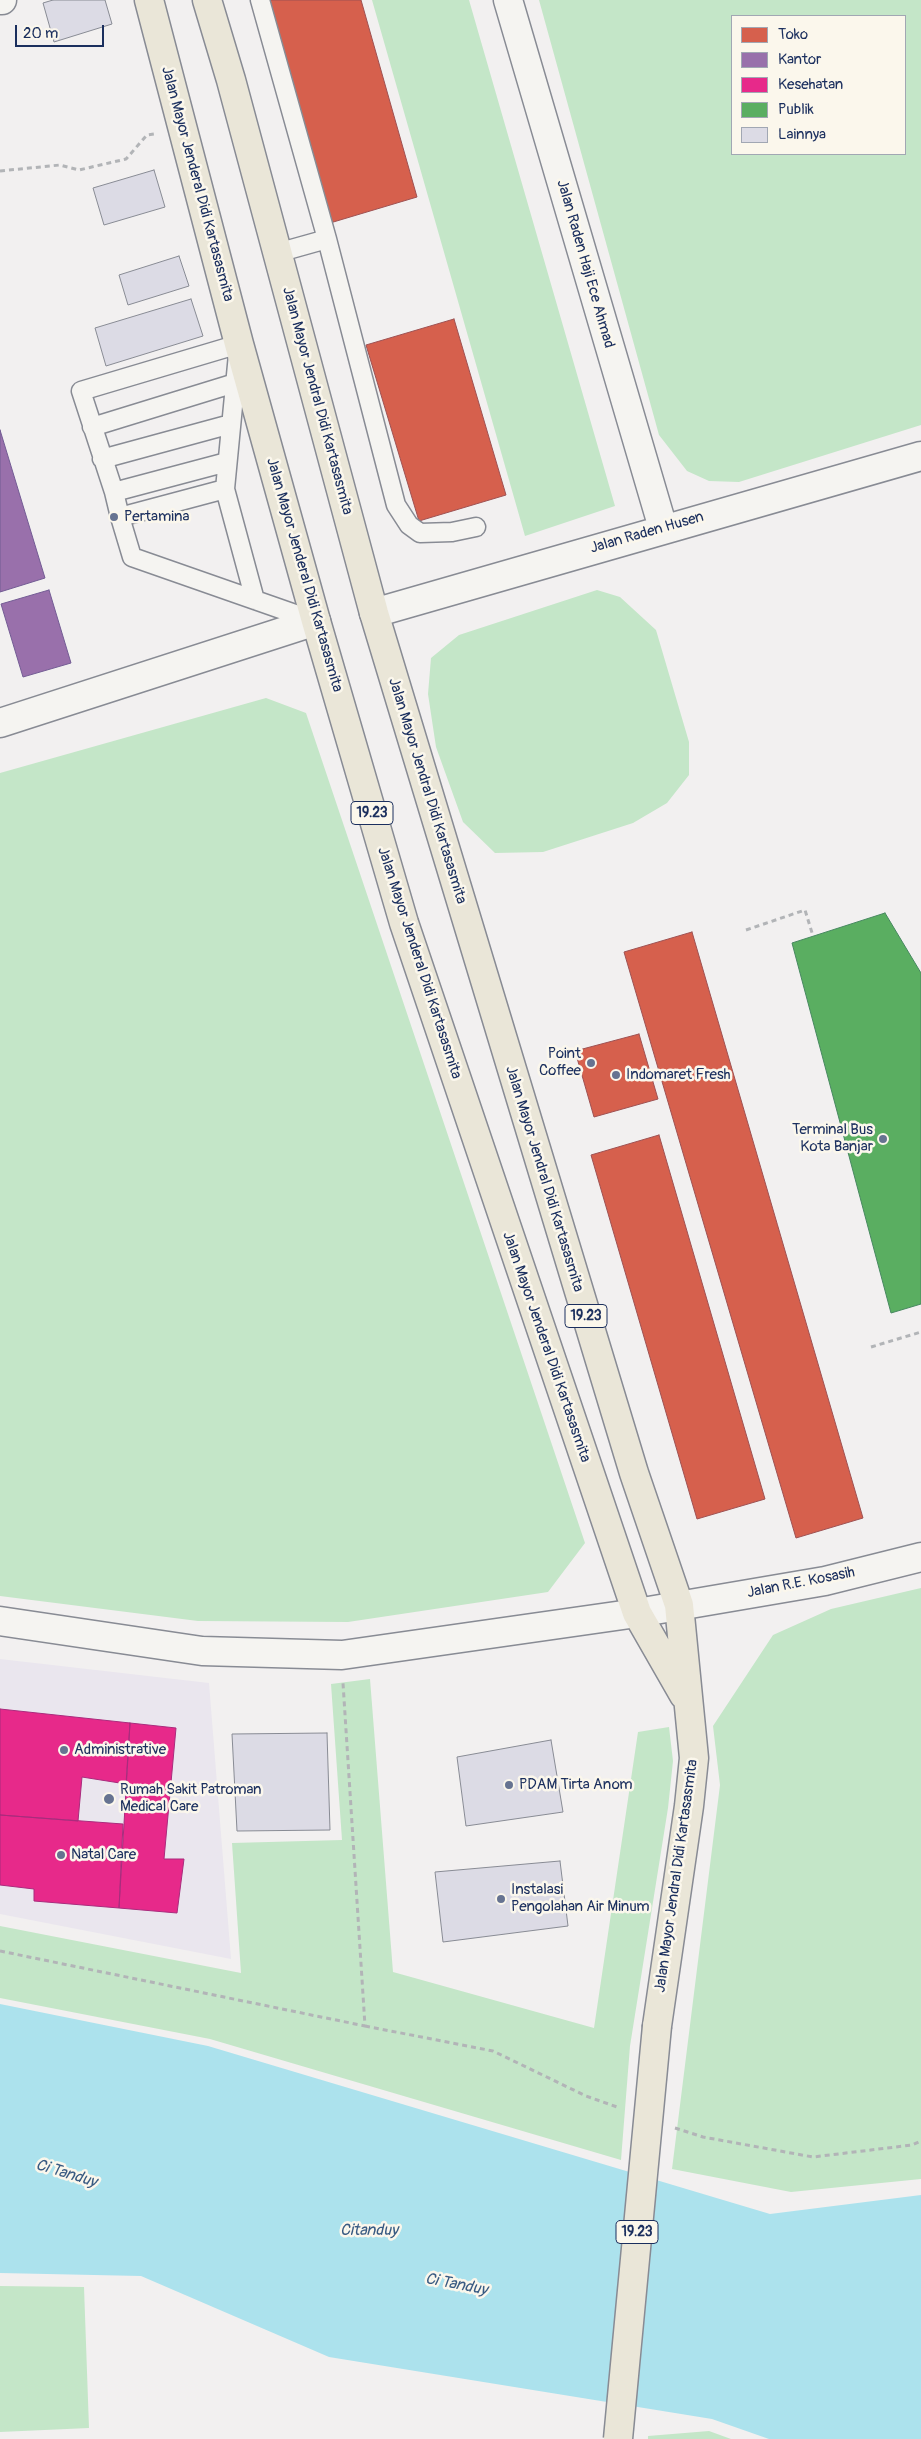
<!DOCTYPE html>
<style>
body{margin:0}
#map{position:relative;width:921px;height:2439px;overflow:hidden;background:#f2f0f0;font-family:Pangolin,sans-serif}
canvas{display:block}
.legend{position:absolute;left:731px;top:15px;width:175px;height:140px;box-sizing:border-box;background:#fbf7ec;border:1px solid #a1a7b3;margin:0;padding:6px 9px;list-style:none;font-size:15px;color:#1b2f5e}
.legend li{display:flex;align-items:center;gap:10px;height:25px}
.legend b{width:25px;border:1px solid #a1a7b3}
.scale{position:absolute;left:15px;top:25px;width:89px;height:22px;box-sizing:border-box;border:2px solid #1b2f5e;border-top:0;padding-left:6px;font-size:15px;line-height:18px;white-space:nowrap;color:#1b2f5e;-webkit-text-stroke:4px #fbf7ec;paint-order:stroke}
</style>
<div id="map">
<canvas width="921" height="2439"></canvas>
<ul class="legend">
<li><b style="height:14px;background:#d6604d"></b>Toko</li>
<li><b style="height:14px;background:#9970ab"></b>Kantor</li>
<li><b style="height:14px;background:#e7298a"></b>Kesehatan</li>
<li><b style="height:14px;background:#5aae61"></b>Publik</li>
<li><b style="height:14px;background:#dcdbe5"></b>Lainnya</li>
</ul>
<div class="scale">20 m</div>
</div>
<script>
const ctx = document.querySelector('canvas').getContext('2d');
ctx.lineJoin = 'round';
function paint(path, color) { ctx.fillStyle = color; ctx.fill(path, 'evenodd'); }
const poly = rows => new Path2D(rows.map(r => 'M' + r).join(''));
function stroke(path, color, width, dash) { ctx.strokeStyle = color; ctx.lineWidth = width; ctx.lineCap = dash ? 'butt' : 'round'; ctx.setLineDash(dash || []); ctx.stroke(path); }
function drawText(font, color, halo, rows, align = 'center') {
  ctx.font = font + ' Pangolin,sans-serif'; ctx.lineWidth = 5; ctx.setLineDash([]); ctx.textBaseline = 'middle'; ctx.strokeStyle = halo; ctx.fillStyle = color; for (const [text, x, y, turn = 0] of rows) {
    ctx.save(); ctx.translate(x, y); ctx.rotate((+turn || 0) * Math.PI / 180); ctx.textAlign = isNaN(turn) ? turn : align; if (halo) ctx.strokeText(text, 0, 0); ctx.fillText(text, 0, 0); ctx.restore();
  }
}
paint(poly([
 [0,1659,209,1683,231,1959,0,1914]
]), '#eae6ee');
paint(poly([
 [372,0,469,0,615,506,525,536],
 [539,0,921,0,921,425,739,482,709,481,687,471,659,435],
 [732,16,905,16,905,154,732,154],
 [597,590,620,597,656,630,689,742,689,775,667,803,633,823,543,852,495,853,463,822,436,747,428,694,431,658,459,635],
 [266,698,306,713,585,1543,548,1592,348,1622,198,1621,0,1596,0,773],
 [921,1588,921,2179,791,2192,672,2169,720,1785,713,1726,773,1635,831,1609],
 [370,1679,393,1972,594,2028,638,1732,669,1727,673,1761,668,1808,630,2046,621,2160,210,2039,0,1998,0,1926,241,1973,232,1843,342,1840,331,1684],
 [0,2286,84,2287,89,2428,0,2432],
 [709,2431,731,2439,648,2439,648,2436]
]), '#c4e6c8');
paint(poly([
 [0,2004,208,2046,770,2214,921,2195,921,2439,769,2439,712,2419,329,2357,141,2276,0,2273]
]), '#ace2ed');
const shops = poly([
 [267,0,361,0,417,197,330,223,267,0],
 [454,319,506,495,419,521,366,345,454,319],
 [692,932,863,1518,796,1538,624,952,692,932],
 [639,1034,658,1099,594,1117,575,1051,639,1034],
 [659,1135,765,1499,697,1519,591,1155,659,1135]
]);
paint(shops, '#d6604d');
stroke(shops, '#9e5152', 1);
const offices = poly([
 [0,430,45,578,0,592,0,430],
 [49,590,71,663,23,677,1,604,49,590]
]);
paint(offices, '#9970ab');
stroke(offices, '#735c94', 1);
const health = poly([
 [0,1709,130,1723,126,1784,82,1777,78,1821,0,1815,0,1709],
 [130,1723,176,1728,164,1859,184,1859,177,1913,119,1908,130,1723],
 [0,1815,123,1824,119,1908,34,1901,34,1889,0,1885,0,1815]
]);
paint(health, '#e7298a');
stroke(health, '#aa2b7d', 1);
const public = poly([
 [885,913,921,973,921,1304,891,1313,792,943,885,913]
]);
paint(public, '#5aae61');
stroke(public, '#478860', 1);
const building = poly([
 [53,0,105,0,112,24,54,42,43,3,53,0],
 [154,170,165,207,104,225,93,188,154,170],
 [179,256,189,286,128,305,119,275,179,256],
 [191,299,203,336,106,366,95,328,191,299],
 [327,1733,330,1830,237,1831,232,1734,327,1733],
 [551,1740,563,1812,466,1826,457,1757,551,1740],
 [560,1861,568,1926,443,1942,435,1872,560,1861]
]);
paint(building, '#dcdbe5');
stroke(building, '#888b94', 1);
const service = poly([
 [260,0,327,239,396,505,409,525,420,533,452,532,476,527],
 [277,253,327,239],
 [92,427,235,383],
 [102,459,231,424],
 [225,489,255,600],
 [114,492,227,462],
 [120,517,225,489,239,344,81,391,114,492,120,517,132,557,315,621]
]);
const minor = poly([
 [0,0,2,0],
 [508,0,663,528],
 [374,613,921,456],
 [0,723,316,621],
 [0,1621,202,1651,342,1655,637,1613,825,1581,921,1557]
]);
const primary = poly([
 [149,0,239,344,316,621,404,923,637,1613,684,1695],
 [207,0,231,80,374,613,634,1473,679,1605,694,1758,689,1806,657,2026]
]);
stroke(service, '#888b94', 21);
stroke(minor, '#888b94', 31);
stroke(primary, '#888b94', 31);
stroke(poly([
 [0,171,60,165,79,170,126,159,147,135,154,134],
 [746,930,805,910,813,936],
 [871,1347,921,1332],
 [0,1951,365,2026,343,1683],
 [365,2026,493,2051,586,2096,620,2108],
 [675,2128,703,2137,813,2157,912,2145,921,2141]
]), '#b2b4b7', 3, [5, 4]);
stroke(service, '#f5f4f1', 18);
stroke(minor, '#f5f4f1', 28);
stroke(primary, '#eae6d8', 28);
const primaryBridge = poly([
 [618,2439,657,2026]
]);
stroke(primaryBridge, '#888b94', 31, []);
stroke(primaryBridge, '#eae6d8', 28);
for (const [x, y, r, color] of [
 [114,517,5,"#667391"],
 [591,1063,5,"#667391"],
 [616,1075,5,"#667391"],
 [883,1139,5,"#667391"],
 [64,1750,5,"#667391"],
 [509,1785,5,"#667391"],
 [109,1799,6,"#667391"],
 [61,1855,5,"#667391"],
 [501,1899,5,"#667391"]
]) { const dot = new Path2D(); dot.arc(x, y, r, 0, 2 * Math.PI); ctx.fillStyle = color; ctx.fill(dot); stroke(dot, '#fbf7ec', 2); }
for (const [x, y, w] of [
 [372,813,42],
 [586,1316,42],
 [637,2232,42]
]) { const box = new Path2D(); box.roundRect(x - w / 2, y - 11.5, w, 23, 4); ctx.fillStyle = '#fbf7ec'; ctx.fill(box); stroke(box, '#1b2f5e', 1); }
drawText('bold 14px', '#1b2f5e', null, [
 ["19.23",372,813],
 ["19.23",586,1316],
 ["19.23",637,2232]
]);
drawText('15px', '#1b2f5e', '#fbf7ec', [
 ["Jalan Mayor Jenderal Didi Kartasasmita",197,184,75],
 ["Jalan Raden Haji Ece Ahmad",585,264,74],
 ["Jalan Mayor Jendral Didi Kartasasmita",317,401,75],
 ["Jalan Raden Husen",647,533,-16],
 ["Jalan Mayor Jenderal Didi Kartasasmita",304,575,74],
 ["Jalan Mayor Jendral Didi Kartasasmita",427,791,73],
 ["Jalan Mayor Jenderal Didi Kartasasmita",419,963,72],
 ["Jalan Mayor Jendral Didi Kartasasmita",544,1179,73],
 ["Jalan Mayor Jenderal Didi Kartasasmita",546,1347,71],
 ["Jalan R.E. Kosasih",801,1583,-11],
 ["Jalan Mayor Jendral Didi Kartasasmita",677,1876,-82]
]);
drawText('15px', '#1b2f5e', '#fbf7ec', [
 ["Pertamina",124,517],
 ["Point",581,1054,"right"],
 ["Coffee",581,1071,"right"],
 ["Indomaret Fresh",626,1075],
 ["Terminal Bus",873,1130,"right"],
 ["Kota Banjar",873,1147,"right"],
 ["Administrative",74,1750],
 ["PDAM Tirta Anom",519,1785],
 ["Rumah Sakit Patroman",120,1790],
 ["Medical Care",120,1807],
 ["Natal Care",71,1855],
 ["Instalasi",511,1890],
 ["Pengolahan Air Minum",511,1907]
], 'left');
drawText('italic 16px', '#385a82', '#fbf7ec', [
 ["Ci Tanduy",66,2174,17],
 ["Citanduy",369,2231],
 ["Ci Tanduy",456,2285,11]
]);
</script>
